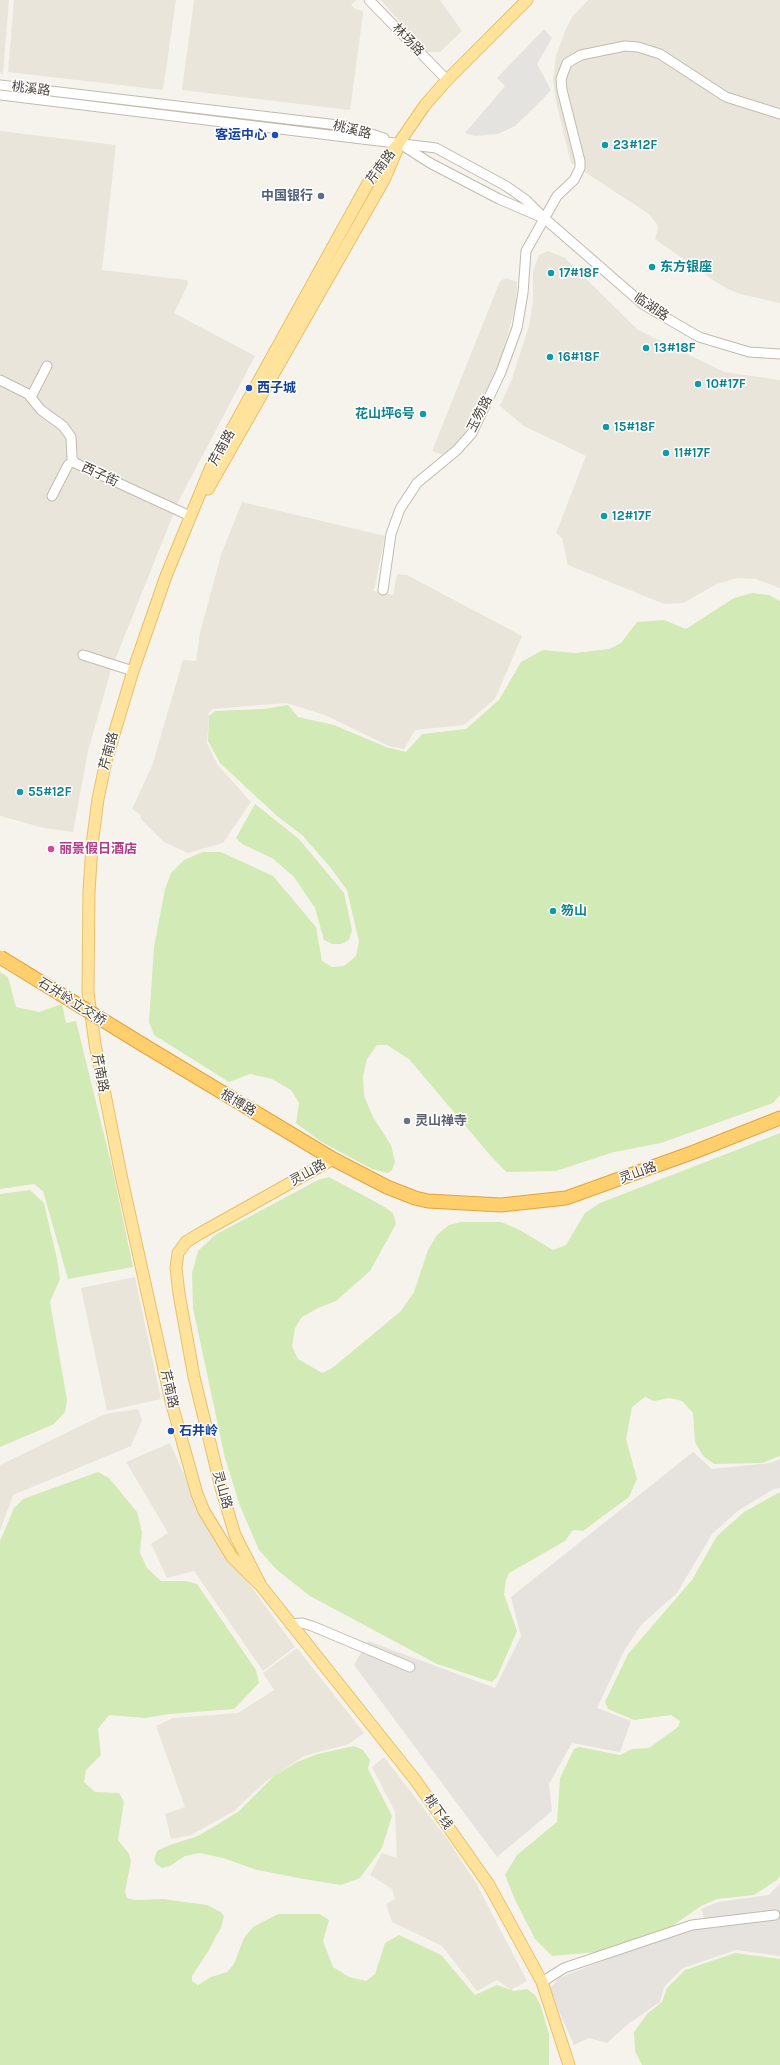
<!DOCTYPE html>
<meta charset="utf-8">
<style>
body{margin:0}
canvas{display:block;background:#f6f3ec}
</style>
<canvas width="780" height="2065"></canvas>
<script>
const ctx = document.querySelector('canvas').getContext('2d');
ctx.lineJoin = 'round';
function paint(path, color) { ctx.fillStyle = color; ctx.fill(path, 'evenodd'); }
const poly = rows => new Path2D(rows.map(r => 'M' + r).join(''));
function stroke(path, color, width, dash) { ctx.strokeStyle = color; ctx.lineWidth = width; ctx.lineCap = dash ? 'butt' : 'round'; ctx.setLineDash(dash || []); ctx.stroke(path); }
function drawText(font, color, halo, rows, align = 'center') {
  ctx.font = font + ' Karla,"Noto Sans SC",sans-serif'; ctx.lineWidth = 3; ctx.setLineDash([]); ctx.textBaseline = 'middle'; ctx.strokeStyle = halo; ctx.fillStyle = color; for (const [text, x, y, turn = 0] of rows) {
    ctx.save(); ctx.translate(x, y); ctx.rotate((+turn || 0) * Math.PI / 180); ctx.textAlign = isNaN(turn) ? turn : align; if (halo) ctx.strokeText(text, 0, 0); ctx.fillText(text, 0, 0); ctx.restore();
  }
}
paint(poly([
 [0,0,9,0,3,74,0,73],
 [14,0,176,0,163,90,8,72],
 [194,0,356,0,351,5,355,9,363,11,363,14,350,110,182,90],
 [381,0,440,0,462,31,440,52,426,52],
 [588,0,780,0,780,303,740,294,728,289,713,280,655,239,658,229,657,224,649,214,571,163,556,102,553,79,556,56,565,31,572,17],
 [0,131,116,145,102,270,187,280,188,284,174,313,255,356,179,500,111,670,88,751,73,832,44,828,0,816],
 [548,251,565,258,638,330,724,372,780,380,780,588,756,579,738,578,717,584,683,603,664,604,568,565,562,538,556,533,586,456,524,426,500,406,512,379,529,326,533,301,533,271,539,255],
 [506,278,517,282,516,303,501,360,471,428,446,456,432,451,500,281],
 [242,502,385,536,374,591,393,595,397,574,407,575,522,636,495,699,464,725,415,730,404,749,389,746,325,715,286,703,212,709,209,713,207,743,217,764,251,802,223,843,188,853,164,842,141,819,141,815,132,809,152,766,183,660,196,661,200,633,221,555],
 [135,1277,161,1399,107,1411,81,1288],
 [138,1409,142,1420,131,1446,13,1495,0,1531,0,1465,105,1414],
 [170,1443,208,1527,295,1647,263,1671,194,1571,167,1578,151,1544,168,1533,126,1462],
 [297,1648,364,1733,349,1744,304,1756,265,1782,234,1811,191,1835,171,1839,165,1814,185,1807,156,1726,173,1718,238,1713,274,1690,263,1673],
 [384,1757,448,1840,476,1883,527,1981,511,1990,497,1980,477,1991,442,1946,392,1922,386,1904,395,1899,392,1889,370,1875,382,1853,397,1858,395,1812,372,1767]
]), '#eae5da');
paint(poly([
 [693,1452,712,1469,770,1463,780,1459,780,1488,774,1489,739,1510,712,1534,677,1593,641,1625,624,1651,597,1708,631,1721,620,1752,572,1743,549,1784,552,1811,497,1857,354,1665,368,1641,495,1688,521,1636,511,1597],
 [780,1883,780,1956,736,1950,683,1968,664,1987,660,2002,628,2024,607,2043,589,2038,574,2045,549,1989,559,1978,705,1921,701,1909,718,1902,769,1895]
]), '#e6e2dd');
paint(poly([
 [752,593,769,595,780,601,780,1095,773,1103,661,1143,614,1152,556,1171,506,1172,490,1155,409,1059,387,1045,377,1045,367,1059,363,1076,364,1096,373,1117,391,1145,395,1162,392,1170,388,1173,372,1169,320,1141,296,1123,299,1103,291,1090,272,1079,250,1074,229,1082,154,1035,149,1022,154,947,165,889,171,873,184,860,203,852,221,852,273,876,316,927,322,961,332,967,344,966,356,956,359,942,347,890,330,867,302,835,277,816,220,763,208,741,209,716,215,711,264,709,288,705,298,717,334,725,386,747,406,752,422,734,466,729,499,700,521,662,543,650,575,653,609,649,621,643,637,622,664,620,686,629,734,598],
 [255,804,299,839,344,893,352,930,349,940,341,944,332,944,324,940,315,908,294,877,272,858,242,844,236,838],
 [0,972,8,977,16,1007,39,1012,62,1004,66,1023,76,1021,112,1167,133,1267,68,1279,43,1191,34,1184,0,1189],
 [780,1133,780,1456,762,1463,714,1464,703,1456,695,1442,693,1413,682,1401,669,1398,654,1401,645,1397,632,1407,626,1439,637,1479,629,1497,583,1531,573,1530,565,1541,509,1573,506,1580,504,1594,517,1631,497,1677,492,1682,437,1664,310,1596,277,1570,259,1550,240,1506,225,1458,193,1308,192,1273,198,1251,215,1235,318,1180,329,1177,383,1206,393,1213,396,1224,370,1271,336,1301,318,1308,302,1317,295,1328,292,1346,298,1359,322,1373,331,1369,401,1311,414,1292,428,1250,437,1235,449,1225,461,1222,501,1222,518,1229,553,1250,566,1245,585,1213,600,1203],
 [30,1190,44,1203,57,1259,60,1279,50,1302,67,1400,65,1412,54,1424,0,1447,0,1194],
 [98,1472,109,1478,137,1512,142,1532,140,1553,147,1568,161,1581,186,1581,197,1584,256,1670,259,1683,234,1709,169,1714,145,1718,109,1715,98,1729,101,1755,86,1770,84,1782,95,1792,119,1793,124,1802,118,1840,129,1854,131,1861,125,1892,127,1898,135,1900,163,1899,207,1905,221,1912,224,1916,221,1928,216,1936,209,1950,192,1976,192,1981,198,1985,211,1977,227,1972,234,1964,244,1938,253,1927,278,1914,320,1914,329,1920,323,1941,333,1967,349,1977,366,1981,375,1974,385,1943,399,1935,441,1955,475,1995,497,1985,514,1991,527,1989,535,1995,540,2004,549,2034,549,2065,0,2065,0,1541,14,1508,23,1499],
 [780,1492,780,1876,777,1880,754,1895,717,1899,701,1906,665,1931,597,1952,552,1956,535,1939,515,1900,505,1875,517,1855,557,1822,560,1778,574,1749,579,1747,620,1755,632,1749,649,1748,678,1727,680,1721,671,1715,634,1720,608,1709,605,1702,628,1654,692,1580,717,1536,744,1512],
 [354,1746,363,1750,370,1760,368,1769,392,1816,382,1848,360,1878,341,1885,304,1879,257,1870,223,1858,200,1853,185,1856,170,1866,162,1868,156,1864,154,1859,157,1851,167,1846,198,1836,238,1812,274,1776,297,1762,318,1754],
 [735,1953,780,1959,780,2065,642,2065,635,2051,634,2032,648,2013,662,2002,667,1988,685,1970]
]), '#d2eab5');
paint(poly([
 [544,29,552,38,537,64,551,90,541,101,515,126,498,134,475,136,465,133,505,86,497,78]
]), '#e5e3e0');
const minor = poly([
 [369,0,447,80],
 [0,85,346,126,384,138],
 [0,95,436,148,506,186,526,200,544,218,644,305,699,337,749,352,780,354],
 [402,145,430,163,499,199,541,217],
 [0,380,28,394,41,410,63,426,71,437,72,458,75,463,190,516],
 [31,397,47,366],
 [52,496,68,465,73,461],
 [383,590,391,534,400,509,417,483,457,450,472,433,501,372,517,328,523,293,526,251,557,196,574,180,580,168,580,161,562,90,561,79,567,63,581,55,625,46,638,47,660,54,726,97,780,114],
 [83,655,133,671],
 [290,1624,302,1623,312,1626,410,1667],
 [542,1982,564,1968,692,1925,775,1915]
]);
const major = poly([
 [208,489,384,180,397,150],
 [333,1159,199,1234,186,1242,178,1253,176,1268,179,1294,194,1377,221,1488,235,1535,261,1586,416,1781,489,1885,542,1982,569,2065],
 [261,1586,232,1557,204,1511,197,1494,171,1401,121,1175,95,1044,88,992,89,892,92,845,98,799,106,761,133,671,166,576,210,469,372,176,399,143,425,105,447,80,527,0]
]);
const highway = poly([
 [145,1046,333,1159,387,1187,415,1198,428,1201,501,1205,566,1198,694,1152,780,1118]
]);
stroke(minor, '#c2bbae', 11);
stroke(major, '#e6c16a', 13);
stroke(highway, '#e0a43c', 15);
stroke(minor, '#fff', 9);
stroke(major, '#ffe39c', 11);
stroke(highway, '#ffcf6e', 13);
const highwayBridge = poly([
 [0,957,145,1046]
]);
stroke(highwayBridge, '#e0a43c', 15, []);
stroke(highwayBridge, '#ffcf6e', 13);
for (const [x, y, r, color] of [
 [275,135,4,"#1a4fb4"],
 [605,145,4,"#0f9aa8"],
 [321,196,4,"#5c6f8a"],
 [652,267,4,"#0f9aa8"],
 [551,273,4,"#0f9aa8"],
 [646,348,4,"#0f9aa8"],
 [550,357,4,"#0f9aa8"],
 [698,384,4,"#0f9aa8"],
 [249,388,4,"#1a4fb4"],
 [423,414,4,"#0f9aa8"],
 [606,427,4,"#0f9aa8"],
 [666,453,4,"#0f9aa8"],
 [604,516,4,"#0f9aa8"],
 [20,792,4,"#0f9aa8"],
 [51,849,4,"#d1479c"],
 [553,911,4,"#0f9aa8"],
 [407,1121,4,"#6b7280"],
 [171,1431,4,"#1a4fb4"]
]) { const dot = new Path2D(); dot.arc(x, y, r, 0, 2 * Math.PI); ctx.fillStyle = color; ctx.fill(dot); stroke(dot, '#fff', 1.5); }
drawText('13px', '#4b4439', '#fff', [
 ["林场路",408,40,46],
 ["桃溪路",31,89,7],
 ["桃溪路",352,130,14],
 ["芹南路",381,167,-53],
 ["临湖路",651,307,34],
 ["玉笏路",480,414,-63],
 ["芹南路",222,448,-61],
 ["西子街",100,475,25],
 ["芹南路",109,751,-75],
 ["石井岭立交桥",72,1002,32],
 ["芹南路",100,1073,79],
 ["根博路",238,1103,31],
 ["灵山路",308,1173,-29],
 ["灵山路",638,1173,-20],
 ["芹南路",169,1389,77],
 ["灵山路",222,1490,74],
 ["桃下线",438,1812,55]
]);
drawText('bold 13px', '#164399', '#fff', [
 ["客运中心",267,135,"right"],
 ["西子城",257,388],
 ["石井岭",179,1431]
], 'left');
drawText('bold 13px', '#0d838f', '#fff', [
 ["23#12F",613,145],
 ["东方银座",660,267],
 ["17#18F",559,273],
 ["13#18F",654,348],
 ["16#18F",558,357],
 ["10#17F",706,384],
 ["花山坪6号",415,414,"right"],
 ["15#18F",614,427],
 ["11#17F",674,453],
 ["12#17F",612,516],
 ["55#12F",28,792],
 ["笏山",561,911]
], 'left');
drawText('bold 13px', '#4e5e75', '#fff', [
 ["中国银行",313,196]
], 'right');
drawText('bold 13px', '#b23c85', '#fff', [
 ["丽景假日酒店",59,849]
], 'left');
drawText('bold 13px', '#5b616d', '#fff', [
 ["灵山禅寺",415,1121]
], 'left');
</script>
